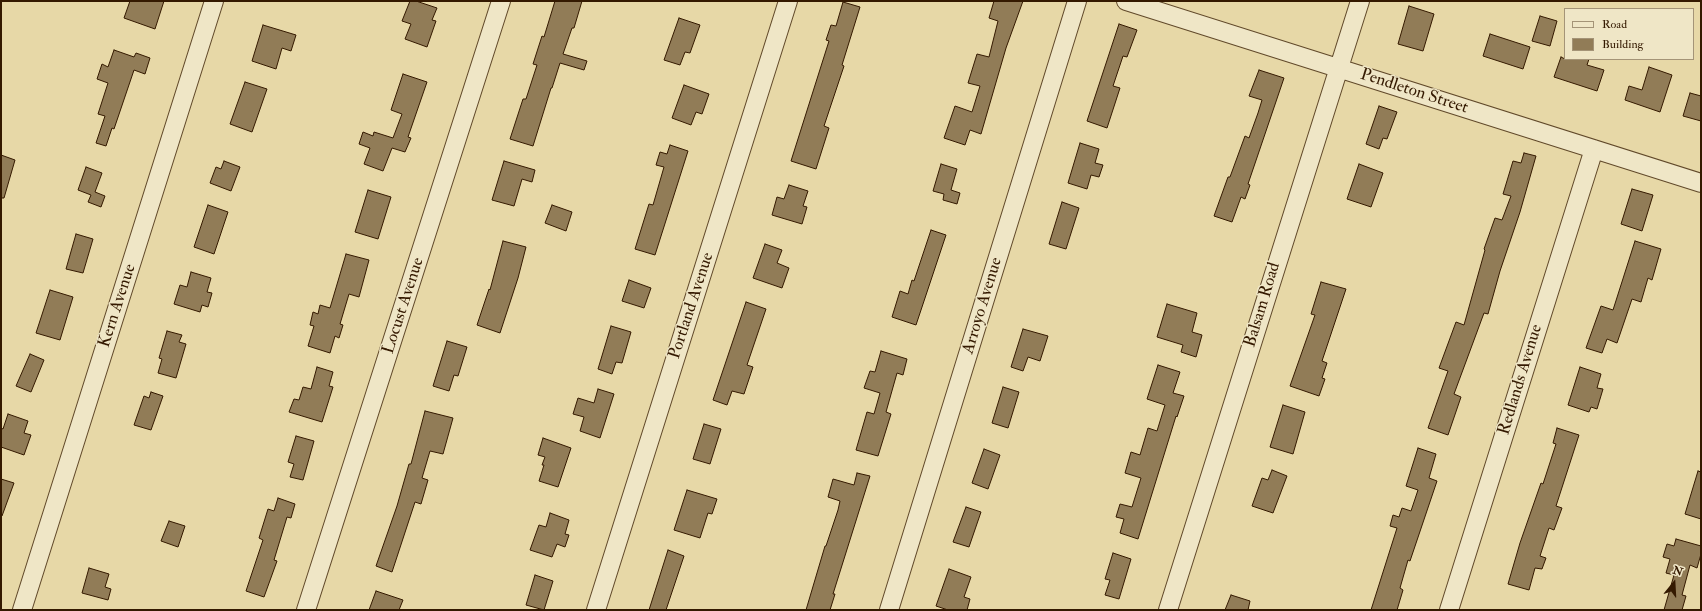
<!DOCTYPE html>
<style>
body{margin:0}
#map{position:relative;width:1702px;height:611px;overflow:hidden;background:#e7d8a7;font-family:"IM FELL Double Pica",serif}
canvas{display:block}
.frame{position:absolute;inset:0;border:2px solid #341900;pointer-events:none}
.legend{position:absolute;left:1564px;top:8px;width:130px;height:52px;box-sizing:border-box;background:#efe6c6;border:1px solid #a49477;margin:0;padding:5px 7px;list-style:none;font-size:12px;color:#341900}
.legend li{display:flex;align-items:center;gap:8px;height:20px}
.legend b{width:20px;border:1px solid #a49477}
.north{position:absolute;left:1654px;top:563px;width:40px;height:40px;-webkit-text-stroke:3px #efe6c6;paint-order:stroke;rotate:18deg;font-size:11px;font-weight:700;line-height:16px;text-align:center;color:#341900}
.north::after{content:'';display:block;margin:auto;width:14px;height:18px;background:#341900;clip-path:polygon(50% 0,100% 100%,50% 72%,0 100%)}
</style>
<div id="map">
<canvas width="1702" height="611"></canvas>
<div class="frame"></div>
<ul class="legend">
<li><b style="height:5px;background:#efe6c6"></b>Road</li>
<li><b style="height:11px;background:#917c57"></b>Building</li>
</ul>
<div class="north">N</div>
</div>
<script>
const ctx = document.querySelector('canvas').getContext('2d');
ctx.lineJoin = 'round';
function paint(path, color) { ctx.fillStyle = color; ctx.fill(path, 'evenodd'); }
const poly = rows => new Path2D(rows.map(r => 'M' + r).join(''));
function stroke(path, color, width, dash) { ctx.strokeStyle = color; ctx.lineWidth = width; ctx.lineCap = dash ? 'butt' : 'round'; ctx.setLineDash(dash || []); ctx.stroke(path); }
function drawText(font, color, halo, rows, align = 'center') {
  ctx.font = font + ' "IM FELL Double Pica",serif'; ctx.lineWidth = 3; ctx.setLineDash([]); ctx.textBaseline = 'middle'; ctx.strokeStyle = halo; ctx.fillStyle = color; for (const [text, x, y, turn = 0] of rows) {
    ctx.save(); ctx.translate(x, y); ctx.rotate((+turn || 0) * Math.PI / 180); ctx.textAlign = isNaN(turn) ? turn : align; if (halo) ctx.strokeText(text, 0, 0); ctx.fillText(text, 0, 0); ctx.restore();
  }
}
const building = poly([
 [130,1,164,1,155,29,124,18,130,1],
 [410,1,416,1,437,8,432,20,436,21,427,47,405,39,411,24,402,21,410,1],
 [555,1,582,1,574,28,572,28,563,54,587,61,584,70,560,63,552,88,551,88,533,146,510,139,523,99,526,99,537,65,533,64,542,36,544,37,555,1],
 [994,1,1023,1,1006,48,981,134,970,130,965,145,944,138,955,106,972,112,980,86,968,83,977,54,989,57,998,21,989,18,994,1],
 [843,2,860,7,842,65,844,66,824,126,829,128,816,169,791,161,829,41,826,40,831,25,836,26,843,2],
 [1409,6,1434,14,1423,51,1398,44,1409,6],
 [1540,16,1557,21,1550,46,1532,41,1540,16],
 [679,18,700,25,690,53,685,52,680,65,664,60,679,18],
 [1119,24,1137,30,1127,57,1123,56,1113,86,1120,88,1107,128,1087,121,1119,24],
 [263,25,296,35,291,51,282,48,276,69,252,61,263,25],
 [1490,34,1530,47,1523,69,1483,56,1490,34],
 [114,50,134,57,136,53,150,58,145,74,134,70,114,129,112,128,106,146,96,143,105,116,98,114,108,83,97,79,102,64,108,67,114,50],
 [1561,57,1565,59,1589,59,1587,65,1604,70,1597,91,1554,77,1561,57],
 [1649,67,1672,75,1660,112,1625,100,1629,86,1642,90,1649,67],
 [1259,70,1284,78,1248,184,1250,185,1245,199,1241,197,1232,222,1214,216,1228,177,1230,177,1245,136,1249,138,1258,113,1262,100,1249,96,1259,70],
 [403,74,427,82,408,137,411,138,405,152,392,148,383,171,364,164,370,148,359,144,363,132,373,136,374,132,393,138,402,114,391,110,403,74],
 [245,82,267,89,252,132,230,124,245,82],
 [684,85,709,94,702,114,696,112,691,125,672,118,684,85],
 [1690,93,1701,96,1701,121,1683,116,1690,93],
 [1379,106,1397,112,1387,139,1383,138,1379,149,1366,144,1379,106],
 [1080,143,1099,149,1095,163,1103,165,1099,177,1091,175,1087,189,1068,183,1080,143],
 [670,145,688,151,655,255,635,249,649,204,653,205,664,167,656,165,660,152,667,154,670,145],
 [1524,153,1536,156,1520,212,1500,271,1488,314,1484,313,1454,394,1461,397,1448,435,1428,428,1448,371,1439,368,1456,322,1464,325,1485,250,1484,249,1495,218,1502,220,1511,196,1503,194,1513,161,1521,163,1524,153],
 [1,155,15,160,4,198,1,198,1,155],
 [224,161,240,167,231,191,210,183,216,167,221,169,224,161],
 [504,161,535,170,532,182,522,179,514,206,492,200,504,161],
 [941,164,957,169,951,190,960,193,957,204,943,200,944,194,933,191,941,164],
 [1359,164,1383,173,1371,207,1347,199,1359,164],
 [86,167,102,173,95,192,105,196,101,207,88,202,91,195,78,190,86,167],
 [789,185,808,191,803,206,807,207,802,224,772,215,777,197,784,199,789,185],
 [1632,189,1653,195,1642,231,1621,224,1632,189],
 [368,190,391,197,378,239,355,232,368,190],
 [1062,202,1079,208,1066,249,1049,244,1062,202],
 [208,205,228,212,214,254,194,247,208,205],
 [552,205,572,212,566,231,545,223,552,205],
 [931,230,946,235,916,325,892,317,900,291,908,294,912,280,914,281,931,230],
 [76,234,93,239,83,273,66,269,76,234],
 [503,241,526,247,518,278,500,333,477,325,489,289,490,290,503,241],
 [1635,241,1661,249,1652,280,1648,278,1641,302,1632,299,1617,343,1607,339,1602,353,1586,348,1601,306,1613,310,1635,241],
 [765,244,782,250,777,263,789,268,782,288,753,278,765,244],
 [346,254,369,260,359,297,349,294,340,324,343,325,339,338,335,336,330,353,308,346,314,326,310,325,313,312,318,314,320,305,330,308,346,254],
 [191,272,211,278,207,292,212,293,208,307,202,305,200,312,174,304,180,285,187,287,191,272],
 [629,280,651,288,644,308,622,301,629,280],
 [1321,282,1346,289,1322,361,1327,363,1322,378,1325,379,1319,396,1290,386,1315,315,1311,314,1321,282],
 [50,290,73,297,60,340,36,333,50,290],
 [746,302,766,309,747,365,753,367,744,394,732,391,727,405,713,400,746,302],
 [1167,304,1197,313,1192,332,1202,335,1196,357,1181,352,1183,345,1157,337,1167,304],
 [611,326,631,332,622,363,616,362,612,374,598,369,611,326],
 [1023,329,1048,336,1040,361,1028,357,1023,371,1011,367,1023,329],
 [167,331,182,335,179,342,186,344,176,378,158,373,162,359,159,358,167,331],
 [447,341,467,347,458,376,454,375,449,391,433,386,447,341],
 [881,351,907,359,903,375,897,373,886,412,891,414,878,456,856,450,867,412,874,414,880,393,864,388,870,371,875,372,881,351],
 [30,354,44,360,31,392,16,386,30,354],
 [1158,365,1180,372,1173,393,1184,396,1177,417,1176,416,1138,539,1120,533,1124,519,1116,517,1120,504,1132,507,1141,478,1125,473,1131,452,1140,455,1148,428,1157,431,1165,405,1147,399,1158,365],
 [317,367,333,372,329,386,333,387,322,422,289,412,294,399,299,400,303,387,311,389,317,367],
 [1580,367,1601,374,1597,388,1603,389,1597,409,1591,407,1589,412,1568,405,1580,367],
 [1003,387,1019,392,1008,428,992,423,1003,387],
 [598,389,614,394,600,438,580,431,584,417,573,414,578,398,594,403,598,389],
 [151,392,163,396,151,430,134,425,144,396,149,398,151,392],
 [1283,405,1305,412,1293,454,1270,447,1283,405],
 [425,411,453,418,443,454,430,451,422,478,428,480,421,504,415,502,392,572,376,566,397,506,409,464,411,464,425,411],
 [8,414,28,421,24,433,31,435,24,455,1,447,1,428,3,429,8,414],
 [704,424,721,429,710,464,693,459,704,424],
 [1557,428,1579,435,1556,506,1562,508,1554,530,1549,528,1540,556,1546,558,1542,569,1535,568,1529,590,1508,584,1520,543,1541,483,1543,484,1556,444,1553,443,1557,428],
 [296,436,314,441,303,480,290,477,294,464,288,462,296,436],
 [543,438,571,448,558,487,539,481,544,465,542,465,545,457,538,455,543,438],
 [1418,448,1436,454,1429,478,1437,481,1410,561,1408,560,1400,588,1403,590,1397,610,1371,610,1397,528,1390,526,1393,515,1399,517,1402,508,1411,511,1418,490,1406,486,1418,448],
 [984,449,1000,455,988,489,972,483,984,449],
 [1272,470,1287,476,1273,513,1252,506,1262,478,1268,480,1272,470],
 [1698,471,1701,472,1701,519,1685,514,1698,471],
 [857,473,870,476,833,594,835,594,830,610,806,610,825,546,826,546,838,510,840,501,828,497,833,479,854,485,857,473],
 [1,479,14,483,2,516,1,516,1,479],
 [687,490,717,499,712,514,708,513,700,538,674,530,687,490],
 [278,498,295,504,291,518,287,517,274,560,277,561,264,597,246,591,263,540,259,538,268,509,274,511,278,498],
 [966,507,981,512,969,547,953,542,966,507],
 [550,513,569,520,565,534,569,535,565,547,557,544,552,557,530,550,539,525,546,527,550,513],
 [169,521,185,526,178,547,161,541,169,521],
 [1676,539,1701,546,1701,554,1697,568,1690,565,1682,595,1686,596,1682,610,1664,610,1674,575,1666,573,1670,559,1663,557,1667,544,1674,546,1676,539],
 [668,550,684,556,666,610,649,610,668,550],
 [1113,553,1131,559,1119,599,1105,595,1110,580,1105,579,1113,553],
 [89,568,109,574,105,587,111,589,108,600,82,593,89,568],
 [949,569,971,577,964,597,970,599,967,610,948,610,936,606,949,569],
 [535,575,553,581,544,610,526,605,535,575],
 [376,591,403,600,399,610,369,610,376,591],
 [1231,595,1250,601,1248,610,1225,610,1231,595]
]);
paint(building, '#917c57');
stroke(building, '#341900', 1);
const minor = poly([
 [1126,1,1701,183],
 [22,610,214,1],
 [306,610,501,1],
 [596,610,788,1],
 [889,610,1077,1],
 [1168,610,1360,1],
 [1449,610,1594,149]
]);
stroke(minor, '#61492a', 20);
stroke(minor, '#efe6c6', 18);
drawText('17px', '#341900', '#efe6c6', [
 ["Pendleton Street",1414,92,18],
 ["Balsam Road",1263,305,-73],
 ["Kern Avenue",118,306,-72],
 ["Locust Avenue",404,306,-72],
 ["Portland Avenue",692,306,-72],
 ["Arroyo Avenue",983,306,-73],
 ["Redlands Avenue",1521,380,-73]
]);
</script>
